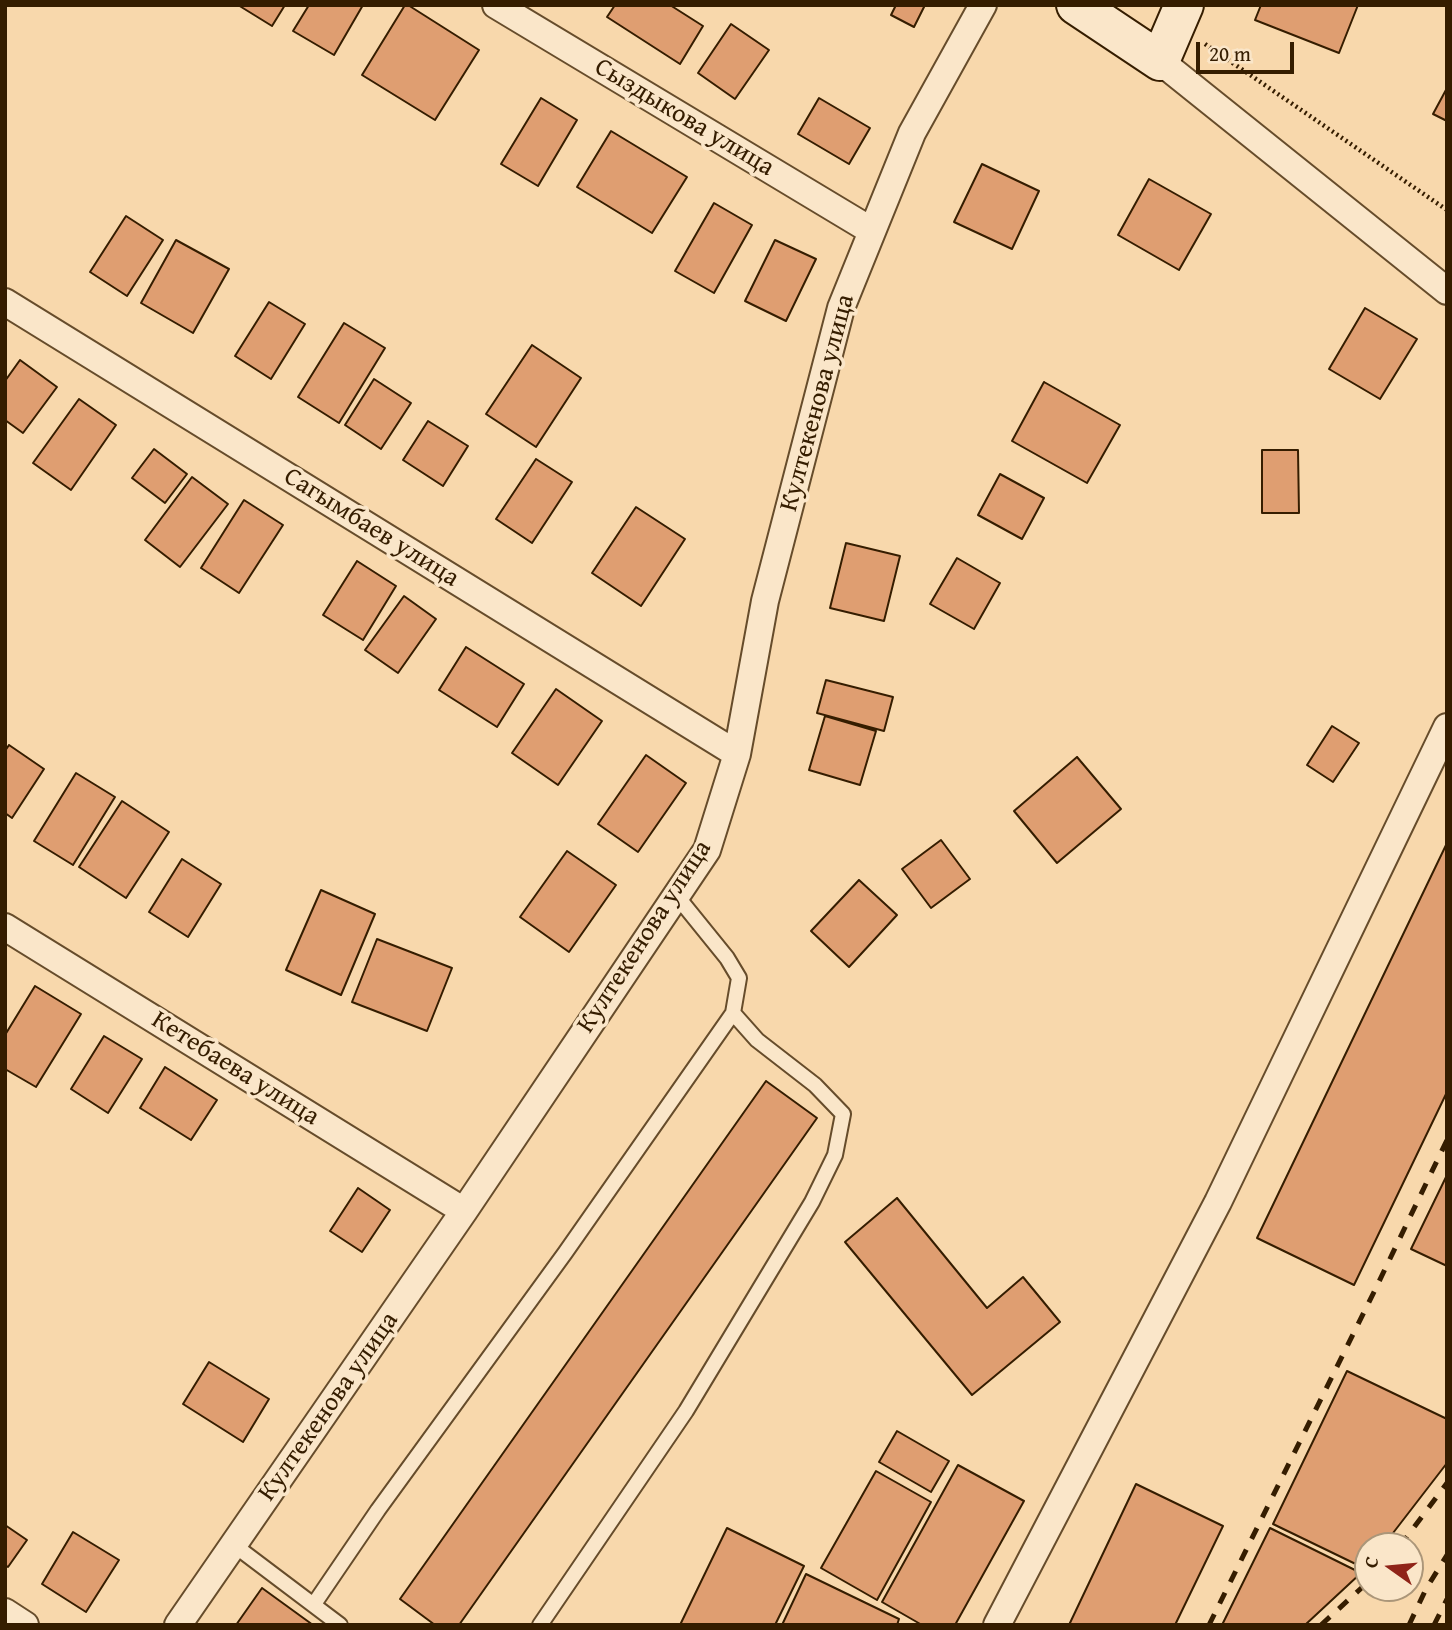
<!DOCTYPE html>
<meta charset="utf-8">
<style>
body{margin:0}
#map{position:relative;width:1452px;height:1630px;overflow:hidden;background:#f8d8ac;font-family:"Gentium Book Plus",serif}
canvas{display:block}
.frame{position:absolute;inset:0;border:7px solid #351d00;pointer-events:none}
.north{position:absolute;left:1354px;top:1532px;width:70px;height:70px;box-sizing:border-box;background:#fae6c9;border:2px solid #ab9679;border-radius:50%;rotate:285deg;font-size:19px;font-weight:700;line-height:28px;text-align:center;color:#351d00}
.north::after{content:'';display:block;margin:auto;width:24px;height:32px;background:#8f2418;clip-path:polygon(50% 0,100% 100%,50% 72%,0 100%)}
.scale{position:absolute;left:1196px;top:42px;width:98px;height:32px;box-sizing:border-box;border:4px solid #351d00;border-top:0;padding-left:9px;font-size:21px;line-height:24px;white-space:nowrap;color:#351d00;-webkit-text-stroke:5px #fae6c9;paint-order:stroke}
</style>
<div id="map">
<canvas width="1452" height="1630"></canvas>
<div class="frame"></div>
<div class="north">С</div>
<div class="scale">20 m</div>
</div>
<script>
const ctx = document.querySelector('canvas').getContext('2d');
ctx.lineJoin = 'round';
function paint(path, color) { ctx.fillStyle = color; ctx.fill(path, 'evenodd'); }
const poly = rows => new Path2D(rows.map(r => 'M' + r).join(''));
function stroke(path, color, width, dash) { ctx.strokeStyle = color; ctx.lineWidth = width; ctx.lineCap = dash ? 'butt' : 'round'; ctx.setLineDash(dash || []); ctx.stroke(path); }
function drawText(font, color, halo, rows, align = 'center') {
  ctx.font = font + ' "Gentium Book Plus",serif'; ctx.lineWidth = 7; ctx.setLineDash([]); ctx.textBaseline = 'middle'; ctx.strokeStyle = halo; ctx.fillStyle = color; for (const [text, x, y, turn = 0] of rows) {
    ctx.save(); ctx.translate(x, y); ctx.rotate((+turn || 0) * Math.PI / 180); ctx.textAlign = isNaN(turn) ? turn : align; if (halo) ctx.strokeText(text, 0, 0); ctx.fillText(text, 0, 0); ctx.restore();
  }
}
const building = poly([
 [238,5,285,5,272,26,238,5],
 [309,5,363,5,334,55,293,31,309,5],
 [405,5,408,5,479,50,435,120,362,75,405,5],
 [615,5,670,5,703,26,680,64,607,17,615,5],
 [896,5,925,5,914,27,891,15,896,5],
 [1261,5,1358,5,1339,53,1255,20,1261,5],
 [731,24,769,50,735,99,698,73,731,24],
 [1447,88,1447,121,1433,114,1447,88],
 [541,98,577,120,538,186,501,164,541,98],
 [819,98,870,128,849,164,798,134,819,98],
 [611,131,687,177,652,233,577,187,611,131],
 [982,164,1039,191,1012,249,954,222,982,164],
 [1149,179,1211,214,1179,270,1118,235,1149,179],
 [714,203,752,225,714,293,675,271,714,203],
 [126,216,163,240,127,296,90,272,126,216],
 [176,240,229,269,193,333,141,303,176,240],
 [775,240,816,259,786,321,745,301,775,240],
 [269,302,305,324,271,379,235,356,269,302],
 [1365,308,1417,339,1380,399,1329,369,1365,308],
 [344,323,385,348,339,423,298,397,344,323],
 [532,345,581,378,536,447,486,414,532,345],
 [20,360,57,387,23,433,5,420,5,381,20,360],
 [374,379,411,403,381,449,345,425,374,379],
 [1044,382,1120,425,1087,483,1012,441,1044,382],
 [79,399,116,425,71,490,33,463,79,399],
 [428,421,468,446,443,486,403,460,428,421],
 [154,449,187,474,165,503,132,478,154,449],
 [1262,450,1298,450,1299,513,1262,513,1262,450],
 [536,459,572,482,532,543,496,519,536,459],
 [1000,474,1044,498,1022,539,978,515,1000,474],
 [192,477,228,504,180,567,145,540,192,477],
 [244,500,283,525,239,593,201,568,244,500],
 [636,507,685,539,641,606,592,573,636,507],
 [846,543,900,556,884,621,830,608,846,543],
 [957,558,1000,583,974,629,930,604,957,558],
 [357,561,396,586,363,640,323,615,357,561],
 [404,596,436,619,398,673,365,650,404,596],
 [466,647,524,684,497,727,439,690,466,647],
 [826,680,893,697,884,731,817,713,826,680],
 [556,689,602,721,558,785,512,753,556,689],
 [825,716,876,731,860,785,809,770,825,716],
 [1332,726,1359,743,1333,782,1307,765,1332,726],
 [9,745,44,769,12,818,5,813,5,751,9,745],
 [646,755,686,783,638,852,598,824,646,755],
 [1077,757,1121,809,1057,863,1014,811,1077,757],
 [76,773,115,797,73,865,34,841,76,773],
 [122,801,169,832,126,898,79,867,122,801],
 [941,840,970,879,931,908,902,869,941,840],
 [1447,843,1447,1092,1354,1285,1257,1238,1447,843],
 [567,851,616,885,569,952,520,917,567,851],
 [182,859,221,884,188,937,149,912,182,859],
 [859,880,897,915,849,967,811,931,859,880],
 [321,890,375,914,341,995,286,970,321,890],
 [377,939,452,968,427,1031,352,1002,377,939],
 [35,986,81,1014,36,1087,5,1069,5,1035,35,986],
 [104,1036,142,1059,108,1113,71,1089,104,1036],
 [165,1067,217,1100,191,1140,140,1108,165,1067],
 [766,1081,817,1118,459,1625,435,1625,400,1599,766,1081],
 [1447,1175,1447,1266,1411,1249,1447,1175],
 [358,1188,390,1210,362,1252,330,1231,358,1188],
 [897,1198,987,1308,1023,1277,1060,1322,972,1395,845,1242,897,1198],
 [209,1362,269,1399,243,1442,183,1404,209,1362],
 [1347,1371,1447,1419,1447,1463,1383,1546,1368,1546,1368,1566,1366,1569,1273,1524,1347,1371],
 [897,1431,949,1461,931,1492,879,1462,897,1431],
 [958,1465,1024,1501,955,1625,922,1625,882,1602,958,1465],
 [876,1471,931,1502,877,1600,821,1568,876,1471],
 [1136,1484,1223,1526,1175,1625,1069,1625,1136,1484],
 [5,1525,27,1540,8,1567,5,1565,5,1525],
 [727,1528,804,1566,775,1625,680,1625,727,1528],
 [1270,1528,1361,1573,1305,1625,1222,1625,1270,1528],
 [73,1532,119,1560,86,1612,42,1584,73,1532],
 [806,1574,899,1619,897,1625,782,1625,806,1574],
 [262,1588,313,1625,236,1625,262,1588]
]);
paint(building, '#df9e71');
stroke(building, '#351d00', 2);
const lane = poly([
 [234,1545,340,1625],
 [314,1604,378,1510,565,1253,733,1013],
 [540,1625,686,1411,812,1202,835,1155,843,1114,815,1085,757,1040,733,1013,739,978,727,958,676,895]
]);
const street = poly([
 [496,5,872,231],
 [1160,61,1447,291],
 [5,302,737,754],
 [5,927,464,1211],
 [5,1612,25,1625],
 [178,1625,464,1211,707,850,737,754,765,601,841,308,912,133,983,5],
 [997,1625,1218,1202,1447,727]
]);
const secondary = poly([
 [1076,5,1160,61,1184,5]
]);
stroke(lane, '#664c2b', 18);
stroke(street, '#664c2b', 30);
stroke(secondary, '#351d00', 42);
stroke(poly([
 [1205,44,1447,210]
]), '#351d00', 4.5, [2, 3.5]);
stroke(lane, '#fae6c9', 14);
stroke(street, '#fae6c9', 26);
stroke(secondary, '#fae6c9', 38);
stroke(poly([
 [1400,1546,1447,1483],
 [1209,1625,1374,1292,1447,1140],
 [1321,1625,1368,1582],
 [1409,1625,1426,1589,1447,1555],
 [1434,1625,1447,1599]
]), '#351d00', 5, [12, 12]);
drawText('26px', '#351d00', '#fae6c9', [
 ["Сыздыкова улица",684,118,31],
 ["Култекенова улица",818,403,-75],
 ["Сагымбаев улица",371,528,32],
 ["Култекенова улица",645,937,-57],
 ["Кетебаева улица",235,1069,32],
 ["Култекенова улица",329,1407,-55]
]);
</script>
